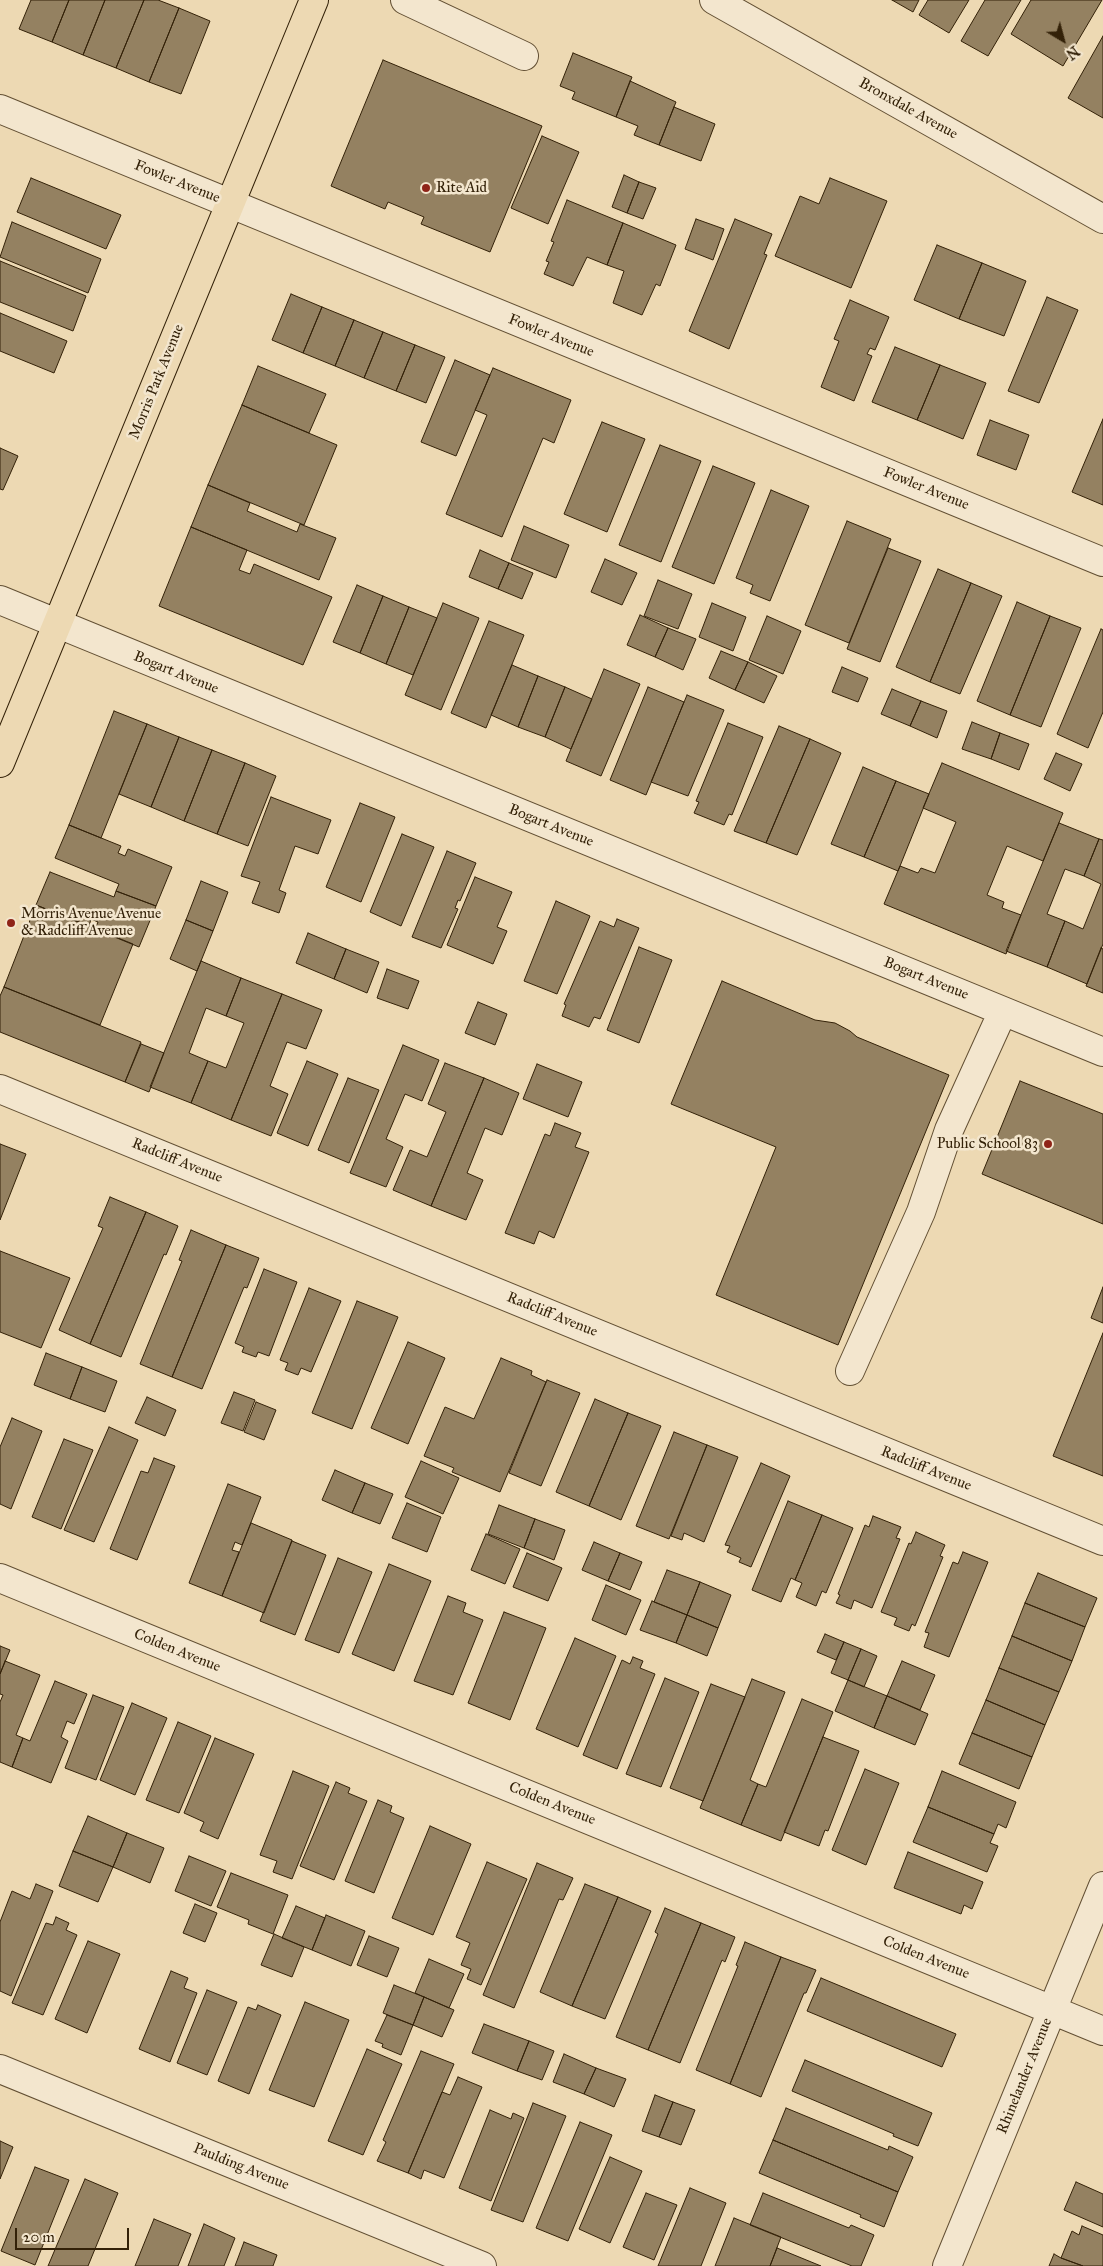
<!DOCTYPE html>
<style>
body{margin:0}
#map{position:relative;width:1103px;height:2266px;overflow:hidden;background:#edd9b3;font-family:"IM FELL Great Primer",serif}
canvas{display:block}
.north{position:absolute;left:1038px;top:15px;width:50px;height:50px;-webkit-text-stroke:4px #f3e6ce;paint-order:stroke;rotate:143deg;font-size:14px;font-weight:700;line-height:20px;text-align:center;color:#332108}
.north::after{content:'';display:block;margin:auto;width:18px;height:22px;background:#332108;clip-path:polygon(50% 0,100% 100%,50% 72%,0 100%)}
.scale{position:absolute;left:15px;top:2228px;width:114px;height:22px;box-sizing:border-box;border:2px solid #332108;border-top:0;padding-left:6px;font-size:15px;line-height:18px;white-space:nowrap;color:#332108;-webkit-text-stroke:4px #f3e6ce;paint-order:stroke}
</style>
<div id="map">
<canvas width="1103" height="2266"></canvas>
<div class="north">N</div>
<div class="scale">20 m</div>
</div>
<script>
const ctx = document.querySelector('canvas').getContext('2d');
ctx.lineJoin = 'round';
function paint(path, color) { ctx.fillStyle = color; ctx.fill(path, 'evenodd'); }
const poly = rows => new Path2D(rows.map(r => 'M' + r).join(''));
function stroke(path, color, width, dash) { ctx.strokeStyle = color; ctx.lineWidth = width; ctx.lineCap = dash ? 'butt' : 'round'; ctx.setLineDash(dash || []); ctx.stroke(path); }
function drawText(font, color, halo, rows, align = 'center') {
  ctx.font = font + ' "IM FELL Great Primer",serif'; ctx.lineWidth = 5; ctx.setLineDash([]); ctx.textBaseline = 'middle'; ctx.strokeStyle = halo; ctx.fillStyle = color; for (const [text, x, y, turn = 0] of rows) {
    ctx.save(); ctx.translate(x, y); ctx.rotate((+turn || 0) * Math.PI / 180); ctx.textAlign = isNaN(turn) ? turn : align; if (halo) ctx.strokeText(text, 0, 0); ctx.fillText(text, 0, 0); ctx.restore();
  }
}
const building = poly([
 [31,0,69,0,52,42,19,29,31,0],
 [69,0,105,0,83,55,52,42,69,0],
 [105,0,144,0,116,68,83,55,105,0],
 [144,0,158,0,179,8,149,82,116,68,144,0],
 [892,0,919,0,913,12,892,0],
 [928,0,969,0,949,33,919,15,928,0],
 [985,0,1021,0,988,56,961,41,985,0],
 [1031,0,1102,0,1063,66,1011,34,1031,0],
 [179,8,210,21,181,94,149,82,179,8],
 [1103,36,1103,118,1068,98,1103,36],
 [573,53,632,77,616,117,572,99,575,92,560,86,573,53],
 [383,60,542,126,490,252,421,224,424,217,388,202,385,209,331,186,383,60],
 [630,81,676,102,659,145,634,135,638,126,616,117,630,81],
 [674,107,715,124,701,161,659,145,674,107],
 [542,136,579,152,548,224,511,208,542,136],
 [624,175,639,182,627,213,612,207,624,175],
 [31,178,121,215,106,249,17,212,31,178],
 [830,178,887,201,851,288,775,256,800,196,819,204,830,178],
 [639,182,656,188,643,219,627,213,639,182],
 [567,200,623,223,607,265,587,257,573,286,544,274,549,262,546,261,554,242,551,241,567,200],
 [696,219,724,229,713,260,685,249,696,219],
 [735,219,772,234,764,254,767,255,729,349,689,331,735,219],
 [12,222,101,259,88,293,0,257,12,222],
 [623,223,676,245,660,286,656,284,642,315,613,303,624,271,607,265,623,223],
 [937,245,982,263,959,319,914,300,937,245],
 [0,261,86,296,73,331,0,302,0,261],
 [982,263,1026,281,1004,336,959,319,982,263],
 [291,294,322,307,303,353,272,340,291,294],
 [1047,297,1078,310,1039,403,1008,391,1047,297],
 [850,300,889,317,875,350,870,348,867,354,872,356,854,401,821,387,839,341,834,339,850,300],
 [322,307,354,320,335,366,303,353,322,307],
 [0,313,67,341,54,373,0,351,0,313],
 [354,320,383,332,364,378,335,366,354,320],
 [383,332,415,345,396,391,364,378,383,332],
 [415,345,445,357,426,403,396,391,415,345],
 [895,347,940,365,917,420,872,402,895,347],
 [455,360,490,375,456,456,421,442,455,360],
 [940,365,986,383,963,439,917,420,940,365],
 [258,366,326,394,309,433,242,405,258,366],
 [493,368,571,400,554,443,543,438,502,537,446,514,487,415,475,410,493,368],
 [242,405,337,445,304,525,208,485,242,405],
 [1103,419,1103,505,1072,492,1103,419],
 [990,420,1029,435,1016,470,977,455,990,420],
 [602,422,645,439,607,532,564,514,602,422],
 [660,445,701,461,661,562,619,545,660,445],
 [0,448,18,456,3,490,0,489,0,448],
 [713,466,755,483,714,584,672,567,713,466],
 [208,485,250,503,247,511,297,532,300,524,336,538,319,580,191,527,208,485],
 [771,490,809,506,770,601,750,593,753,585,736,578,771,490],
 [847,521,891,539,849,643,805,625,847,521],
 [524,526,569,545,556,578,511,560,524,526],
 [191,527,247,550,239,570,250,574,254,564,332,597,303,665,159,606,191,527],
 [888,548,921,561,880,662,847,649,888,548],
 [480,550,509,563,498,589,469,577,480,550],
 [605,559,637,573,622,605,591,592,605,559],
 [509,563,533,573,522,599,498,589,509,563],
 [938,569,971,583,930,682,896,667,938,569],
 [658,580,692,594,678,629,644,616,658,580],
 [971,583,1002,596,960,694,930,682,971,583],
 [357,585,383,596,360,653,333,642,357,585],
 [383,596,409,607,386,664,360,653,383,596],
 [1017,602,1050,616,1010,715,977,701,1017,602],
 [443,603,479,618,441,710,405,695,443,603],
 [712,603,746,617,733,651,699,637,712,603],
 [409,607,437,618,413,675,386,664,409,607],
 [640,615,668,628,655,657,627,645,640,615],
 [767,616,801,631,783,674,749,660,767,616],
 [1050,616,1081,628,1041,727,1010,715,1050,616],
 [489,621,524,635,486,728,451,713,489,621],
 [668,628,696,639,683,670,655,657,668,628],
 [1101,629,1103,630,1103,712,1088,748,1057,734,1101,629],
 [721,651,748,662,735,690,709,678,721,651],
 [748,662,777,676,764,703,735,690,748,662],
 [512,665,538,676,518,727,491,715,512,665],
 [842,667,868,678,858,702,832,692,842,667],
 [604,669,640,684,601,776,566,761,604,669],
 [538,676,565,687,545,737,518,727,538,676],
 [565,687,592,699,571,749,545,737,565,687],
 [648,687,684,702,646,795,610,780,648,687],
 [892,689,921,701,910,726,881,714,892,689],
 [687,695,724,710,688,796,651,782,687,695],
 [921,701,947,711,937,738,910,726,921,701],
 [114,711,147,724,101,838,69,825,114,711],
 [972,722,1000,733,991,759,962,749,972,722],
 [728,723,763,737,732,815,729,814,724,825,694,813,699,802,696,801,728,723],
 [147,724,179,737,151,807,119,794,147,724],
 [779,726,810,739,766,843,734,831,779,726],
 [1000,733,1029,744,1019,770,991,759,1000,733],
 [179,737,212,750,184,821,151,807,179,737],
 [810,739,841,753,797,855,766,843,810,739],
 [212,750,245,763,217,834,184,821,212,750],
 [1056,753,1082,764,1070,791,1044,779,1056,753],
 [245,763,276,776,248,846,217,834,245,763],
 [942,763,1063,813,1043,861,1007,846,987,895,1004,902,1002,908,1021,915,1006,954,884,904,900,866,918,873,921,868,935,873,956,822,923,808,942,763],
 [863,767,896,781,864,857,831,844,863,767],
 [896,781,929,794,898,871,864,857,896,781],
 [271,797,331,820,318,854,295,846,279,890,286,893,279,913,252,903,260,882,241,876,271,797],
 [360,803,395,817,361,902,326,887,360,803],
 [1059,823,1099,839,1084,876,1065,869,1047,914,1065,921,1047,967,1006,951,1059,823],
 [69,825,121,846,118,853,125,856,128,849,172,867,156,906,116,891,119,884,55,858,69,825],
 [402,834,434,847,401,926,370,912,402,834],
 [1099,839,1103,840,1103,944,1087,984,1047,967,1065,921,1083,929,1101,884,1084,876,1099,839],
 [447,851,476,863,460,901,458,900,455,908,458,909,441,948,412,937,447,851],
 [50,872,114,897,116,891,156,906,139,947,95,929,98,922,91,919,89,926,36,905,50,872],
 [475,877,512,892,497,927,507,931,493,964,447,945,475,877],
 [201,881,228,892,213,931,186,920,201,881],
 [556,901,590,916,557,994,524,981,556,901],
 [36,905,133,944,100,1025,4,987,36,905],
 [617,919,639,928,600,1019,594,1017,589,1027,562,1016,566,1005,564,1004,600,921,614,927,617,919],
 [186,920,213,931,197,971,170,959,186,920],
 [308,933,346,949,334,979,296,963,308,933],
 [639,947,672,960,639,1043,607,1030,639,947],
 [1101,948,1103,949,1103,993,1086,986,1101,948],
 [346,949,379,962,367,993,334,979,346,949],
 [201,961,241,978,226,1016,206,1008,189,1053,208,1061,191,1103,150,1087,201,961],
 [387,969,419,981,408,1009,377,998,387,969],
 [241,978,282,994,231,1120,191,1103,208,1061,226,1068,244,1023,226,1016,241,978],
 [722,981,815,1020,835,1023,850,1031,857,1037,949,1075,838,1345,716,1295,776,1147,671,1104,722,981],
 [4,987,141,1042,125,1082,0,1032,0,996,4,987],
 [282,994,322,1010,306,1049,287,1042,270,1086,288,1094,271,1136,231,1120,282,994],
 [478,1002,507,1014,495,1045,465,1033,478,1002],
 [141,1044,164,1053,149,1092,125,1082,141,1044],
 [403,1045,439,1060,422,1101,405,1094,386,1139,403,1147,386,1187,350,1173,403,1045],
 [307,1061,338,1074,308,1146,277,1133,307,1061],
 [445,1063,484,1078,431,1206,393,1190,410,1150,427,1157,446,1112,428,1104,445,1063],
 [537,1064,582,1082,568,1117,523,1099,537,1064],
 [348,1078,379,1090,349,1163,318,1150,348,1078],
 [484,1078,519,1093,502,1135,485,1128,467,1173,483,1180,466,1220,431,1206,484,1078],
 [1020,1081,1103,1114,1103,1224,982,1174,1020,1081],
 [555,1123,581,1133,575,1147,589,1152,554,1238,539,1231,534,1244,505,1233,545,1134,550,1136,555,1123],
 [0,1144,26,1154,0,1220,0,1144],
 [110,1197,146,1212,90,1344,59,1330,103,1228,98,1226,110,1197],
 [146,1212,178,1226,166,1255,164,1254,121,1357,90,1344,146,1212],
 [191,1230,226,1245,172,1377,140,1364,182,1261,179,1260,191,1230],
 [226,1245,259,1258,247,1288,244,1287,202,1389,172,1377,226,1245],
 [0,1251,70,1278,41,1348,0,1332,0,1251],
 [264,1269,297,1282,269,1356,258,1352,256,1357,242,1352,244,1347,235,1343,264,1269],
 [1103,1287,1103,1323,1091,1318,1103,1287],
 [309,1288,341,1301,311,1372,301,1368,298,1375,285,1370,288,1363,280,1360,309,1288],
 [357,1301,398,1317,352,1429,312,1413,357,1301],
 [1103,1333,1103,1476,1053,1456,1103,1333],
 [408,1342,445,1358,408,1444,371,1428,408,1342],
 [46,1353,82,1367,70,1399,34,1385,46,1353],
 [501,1358,532,1371,531,1375,546,1382,500,1492,452,1472,454,1468,424,1456,445,1407,474,1419,501,1358],
 [82,1367,117,1381,105,1412,70,1399,82,1367],
 [547,1380,580,1393,541,1486,509,1473,547,1380],
 [234,1392,255,1400,243,1431,221,1423,234,1392],
 [147,1397,176,1410,165,1436,135,1423,147,1397],
 [595,1399,628,1413,589,1506,556,1492,595,1399],
 [256,1402,276,1410,264,1440,244,1432,256,1402],
 [628,1413,661,1426,621,1520,589,1506,628,1413],
 [12,1418,42,1431,11,1509,0,1504,0,1447,12,1418],
 [109,1427,138,1440,94,1542,64,1530,109,1427],
 [674,1432,707,1445,669,1539,636,1526,674,1432],
 [64,1439,93,1450,61,1529,32,1517,64,1439],
 [707,1445,738,1457,704,1542,684,1533,682,1540,671,1536,707,1445],
 [154,1458,175,1466,137,1560,110,1549,141,1471,148,1473,154,1458],
 [421,1461,459,1478,443,1514,405,1497,421,1461],
 [761,1463,790,1476,751,1567,739,1562,741,1558,727,1552,730,1546,725,1545,761,1463],
 [335,1470,365,1483,352,1513,322,1500,335,1470],
 [365,1483,393,1494,380,1524,352,1513,365,1483],
 [228,1484,261,1497,242,1545,235,1542,232,1550,239,1552,222,1596,189,1583,228,1484],
 [788,1501,822,1515,795,1580,791,1578,781,1602,752,1590,788,1501],
 [407,1503,441,1517,427,1552,392,1538,407,1503],
 [499,1505,535,1519,524,1548,488,1534,499,1505],
 [822,1515,853,1528,826,1593,822,1591,816,1606,796,1597,802,1583,795,1580,822,1515],
 [873,1516,901,1527,896,1538,900,1539,872,1608,854,1600,851,1609,836,1603,840,1595,838,1594,865,1525,869,1527,873,1516],
 [535,1519,565,1530,554,1560,524,1548,535,1519],
 [251,1523,292,1540,264,1613,222,1596,251,1523],
 [916,1532,945,1545,940,1556,943,1557,915,1626,912,1624,909,1631,894,1625,897,1618,881,1612,909,1543,911,1544,916,1532],
 [486,1534,520,1549,505,1584,471,1570,486,1534],
 [292,1541,326,1555,295,1635,260,1621,292,1541],
 [594,1542,620,1553,608,1581,582,1570,594,1542],
 [963,1552,988,1562,949,1657,924,1647,929,1633,925,1632,953,1562,958,1564,963,1552],
 [527,1553,562,1568,548,1601,513,1587,527,1553],
 [620,1553,642,1562,630,1590,608,1581,620,1553],
 [338,1558,372,1572,339,1653,305,1640,338,1558],
 [389,1564,431,1581,394,1671,352,1654,389,1564],
 [667,1570,700,1582,687,1615,654,1602,667,1570],
 [1038,1573,1097,1598,1085,1627,1025,1603,1038,1573],
 [700,1582,731,1595,718,1628,687,1615,700,1582],
 [606,1585,641,1600,626,1635,592,1620,606,1585],
 [448,1596,466,1603,463,1612,483,1620,453,1695,414,1681,448,1596],
 [652,1601,687,1615,676,1643,640,1630,652,1601],
 [1025,1603,1085,1627,1072,1661,1012,1636,1025,1603],
 [504,1612,546,1628,510,1720,468,1703,504,1612],
 [687,1615,718,1628,707,1656,676,1643,687,1615],
 [825,1634,844,1642,836,1660,817,1652,825,1634],
 [1012,1636,1072,1661,1059,1692,999,1668,1012,1636],
 [575,1638,616,1656,578,1747,536,1729,575,1638],
 [844,1642,861,1649,848,1680,831,1673,844,1642],
 [0,1646,10,1650,0,1674,0,1646],
 [861,1649,877,1656,864,1687,848,1680,861,1649],
 [633,1657,643,1661,640,1668,655,1674,617,1769,583,1755,622,1660,630,1664,633,1657],
 [5,1661,40,1675,16,1735,23,1738,12,1767,0,1762,0,1702,3,1695,0,1694,0,1674,5,1661],
 [902,1661,935,1675,920,1710,887,1696,902,1661],
 [999,1668,1059,1692,1045,1725,986,1700,999,1668],
 [665,1678,699,1692,661,1787,626,1774,665,1678],
 [752,1679,785,1692,750,1780,758,1784,741,1825,700,1808,752,1679],
 [848,1680,887,1696,874,1728,835,1711,848,1680],
 [55,1681,87,1694,74,1724,67,1721,61,1737,68,1741,51,1783,12,1767,23,1738,30,1741,55,1681],
 [711,1684,745,1697,703,1801,670,1788,711,1684],
 [93,1695,124,1707,96,1780,65,1768,93,1695],
 [887,1696,928,1714,915,1745,874,1728,887,1696],
 [802,1699,833,1712,781,1841,741,1825,758,1784,766,1787,802,1699],
 [986,1700,1045,1725,1032,1757,972,1733,986,1700],
 [132,1703,167,1718,135,1795,100,1780,132,1703],
 [178,1722,211,1736,179,1813,146,1800,178,1722],
 [972,1733,1032,1757,1019,1789,959,1764,972,1733],
 [823,1737,859,1751,828,1831,825,1830,819,1846,784,1832,823,1737],
 [215,1738,254,1754,218,1839,200,1831,204,1822,184,1813,215,1738],
 [865,1769,899,1783,866,1865,832,1850,865,1769],
 [293,1771,329,1786,292,1879,273,1872,277,1861,260,1855,293,1771],
 [942,1771,1016,1802,1006,1828,998,1824,994,1834,928,1807,942,1771],
 [336,1782,350,1788,348,1793,367,1801,334,1880,300,1866,336,1782],
 [378,1800,392,1806,390,1812,404,1818,374,1893,345,1881,378,1800],
 [928,1807,994,1834,990,1843,998,1846,987,1872,913,1842,928,1807],
 [88,1816,127,1833,113,1867,73,1851,88,1816],
 [430,1826,471,1844,433,1935,392,1918,430,1826],
 [127,1833,164,1848,150,1883,113,1867,127,1833],
 [73,1851,113,1867,98,1902,59,1886,73,1851],
 [908,1852,983,1882,972,1909,964,1905,961,1914,894,1888,908,1852],
 [189,1856,226,1871,211,1906,175,1891,189,1856],
 [487,1862,527,1879,481,1985,467,1979,471,1969,461,1965,470,1943,456,1937,487,1862],
 [537,1863,573,1878,563,1900,559,1899,514,2008,483,1995,537,1863],
 [231,1873,288,1895,273,1934,248,1924,249,1920,217,1907,231,1873],
 [36,1884,53,1891,11,1996,0,1991,0,1922,12,1891,30,1899,36,1884],
 [585,1884,618,1897,572,2006,540,1992,585,1884],
 [618,1897,651,1911,605,2019,572,2006,618,1897],
 [195,1904,217,1913,205,1942,183,1933,195,1904],
 [296,1906,325,1918,312,1950,282,1938,296,1906],
 [665,1908,701,1923,648,2050,616,2037,658,1934,655,1932,665,1908],
 [326,1915,365,1931,351,1966,312,1950,326,1915],
 [56,1917,69,1923,66,1930,77,1935,43,2015,12,2003,46,1923,53,1925,56,1917],
 [701,1923,735,1937,725,1962,722,1960,680,2063,648,2050,701,1923],
 [274,1934,304,1947,292,1977,261,1965,274,1934],
 [369,1936,399,1948,387,1977,357,1965,369,1936],
 [88,1941,120,1954,87,2033,55,2019,88,1941],
 [745,1942,781,1957,730,2084,696,2070,738,1966,736,1965,745,1942],
 [781,1957,816,1970,806,1993,804,1993,761,2097,730,2084,781,1957],
 [429,1959,464,1974,449,2008,415,1993,429,1959],
 [171,1971,188,1978,184,1988,197,1993,170,2062,139,2049,171,1971],
 [821,1978,956,2034,942,2067,807,2011,821,1978],
 [394,1985,424,1997,413,2025,383,2013,394,1985],
 [207,1990,237,2002,207,2075,177,2063,207,1990],
 [424,1997,454,2010,442,2037,413,2025,424,1997],
 [305,2002,349,2020,314,2107,269,2090,305,2002],
 [258,2005,281,2015,249,2094,218,2081,248,2007,256,2010,258,2005],
 [387,2015,413,2025,401,2055,382,2047,383,2044,375,2041,387,2015],
 [484,2024,529,2041,517,2071,472,2053,484,2024],
 [529,2041,554,2051,542,2080,517,2071,529,2041],
 [367,2049,402,2064,363,2155,328,2141,367,2049],
 [421,2051,454,2064,408,2173,377,2161,386,2142,383,2140,421,2051],
 [564,2054,596,2068,584,2094,553,2082,564,2054],
 [805,2060,932,2113,918,2146,893,2136,894,2134,792,2091,805,2060],
 [596,2068,626,2079,614,2107,584,2094,596,2068],
 [458,2077,482,2087,444,2178,424,2170,421,2179,408,2173,442,2092,450,2095,458,2077],
 [655,2095,673,2102,659,2137,642,2131,655,2095],
 [673,2102,695,2110,681,2145,659,2137,673,2102],
 [533,2103,566,2116,523,2222,491,2210,533,2103],
 [786,2108,888,2150,889,2146,913,2157,898,2192,773,2140,786,2108],
 [490,2110,511,2119,513,2113,524,2118,491,2201,459,2188,490,2110],
 [580,2122,612,2135,568,2241,536,2228,580,2122],
 [773,2140,898,2192,884,2227,860,2217,861,2215,759,2173,773,2140],
 [0,2141,13,2147,0,2179,0,2141],
 [610,2157,642,2171,610,2243,579,2229,610,2157],
 [35,2167,69,2180,35,2265,1,2251,35,2167],
 [85,2179,118,2193,88,2266,48,2266,85,2179],
 [1076,2182,1103,2194,1103,2227,1064,2210,1076,2182],
 [690,2188,726,2203,701,2266,658,2266,690,2188],
 [646,2193,677,2205,654,2260,623,2247,646,2193],
 [763,2193,849,2228,851,2225,874,2235,861,2266,852,2266,750,2225,763,2193],
 [734,2218,781,2237,770,2266,715,2266,734,2218],
 [154,2219,191,2234,178,2266,135,2266,154,2219],
 [204,2224,235,2238,224,2266,188,2266,204,2224],
 [1082,2226,1103,2235,1103,2266,1083,2266,1061,2258,1072,2231,1079,2235,1082,2226],
 [244,2242,277,2255,273,2266,235,2266,244,2242],
 [777,2248,821,2266,770,2266,777,2248],
 [1054,2254,1061,2258,1083,2266,1049,2266,1054,2254]
]);
paint(building, '#948161');
stroke(building, '#332108', 1);
const minor = poly([
 [405,0,524,56],
 [714,0,1103,219],
 [0,109,1103,562],
 [0,600,1103,1052],
 [0,1089,1103,1541],
 [850,1371,921,1212,949,1130,1003,1011],
 [0,1578,1103,2031],
 [0,2069,482,2266],
 [947,2266,1103,1886]
]);
const major = poly([
 [0,763,314,0]
]);
stroke(minor, '#624f33', 30);
stroke(major, '#332108', 30);
stroke(minor, '#f3e6ce', 28);
stroke(major, '#edd9b3', 28);
for (const [x, y, r, color] of [
 [426,188,5,"#8f2418"],
 [11,923,5,"#8f2418"],
 [1048,1144,5,"#8f2418"]
]) { const dot = new Path2D(); dot.arc(x, y, r, 0, 2 * Math.PI); ctx.fillStyle = color; ctx.fill(dot); stroke(dot, '#f3e6ce', 2); }
drawText('15px', '#332108', '#f3e6ce', [
 ["Bronxdale Avenue",908,109,29],
 ["Fowler Avenue",177,182,22],
 ["Fowler Avenue",551,336,22],
 ["Morris Park Avenue",157,382,-68],
 ["Fowler Avenue",926,489,22],
 ["Bogart Avenue",176,673,22],
 ["Bogart Avenue",551,826,22],
 ["Bogart Avenue",926,979,22],
 ["Radcliff Avenue",177,1161,22],
 ["Radcliff Avenue",552,1315,22],
 ["Radcliff Avenue",926,1469,22],
 ["Colden Avenue",177,1651,22],
 ["Colden Avenue",552,1804,22],
 ["Colden Avenue",926,1958,22],
 ["Rhinelander Avenue",1025,2076,-68],
 ["Paulding Avenue",241,2167,22]
]);
drawText('15px', '#332108', '#f3e6ce', [
 ["Rite Aid",436,188],
 ["Morris Avenue Avenue",21,914],
 ["& Radcliff Avenue",21,931],
 ["Public School 83",1038,1144,"right"]
], 'left');
</script>
